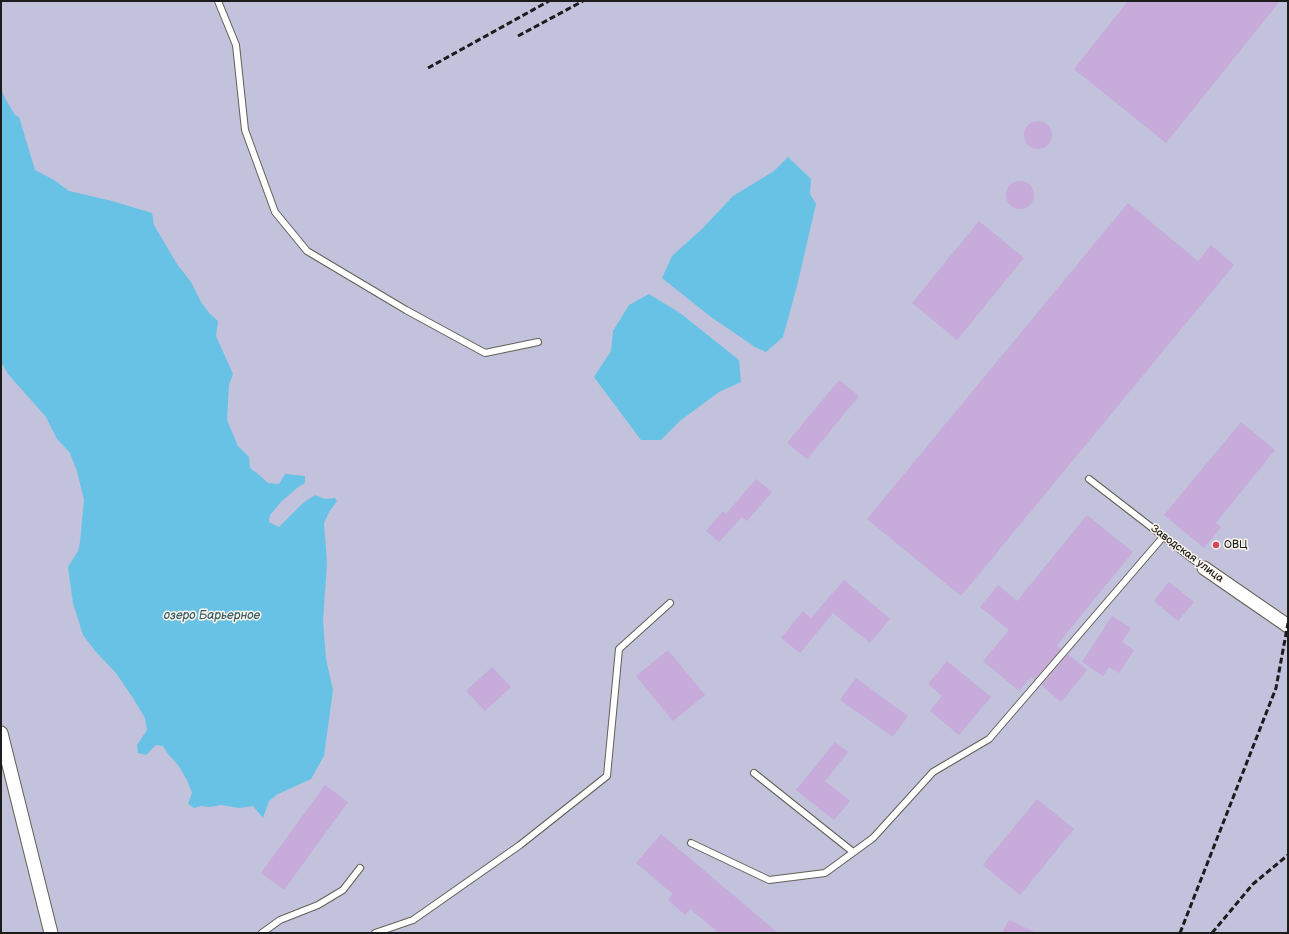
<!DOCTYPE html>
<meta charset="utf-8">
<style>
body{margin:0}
#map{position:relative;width:1289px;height:934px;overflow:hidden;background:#ebdebc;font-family:"Balsamiq Sans",sans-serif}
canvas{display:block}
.frame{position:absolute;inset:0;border:2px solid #1c1c1c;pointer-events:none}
</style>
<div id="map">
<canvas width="1289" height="934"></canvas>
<div class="frame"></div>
</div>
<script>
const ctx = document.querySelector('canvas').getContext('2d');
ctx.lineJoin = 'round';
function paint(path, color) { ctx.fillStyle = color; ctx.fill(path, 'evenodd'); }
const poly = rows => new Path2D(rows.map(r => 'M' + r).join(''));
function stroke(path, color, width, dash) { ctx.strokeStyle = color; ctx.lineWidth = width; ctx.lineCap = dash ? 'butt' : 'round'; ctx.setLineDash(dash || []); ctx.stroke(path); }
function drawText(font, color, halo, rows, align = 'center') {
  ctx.font = font + ' "Balsamiq Sans",sans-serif'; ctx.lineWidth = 3; ctx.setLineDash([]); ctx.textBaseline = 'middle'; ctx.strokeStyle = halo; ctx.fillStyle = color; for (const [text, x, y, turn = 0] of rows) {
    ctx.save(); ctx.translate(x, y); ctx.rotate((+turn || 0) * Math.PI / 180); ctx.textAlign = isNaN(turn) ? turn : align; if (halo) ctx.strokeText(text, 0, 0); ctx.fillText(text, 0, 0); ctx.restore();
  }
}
paint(poly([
 [1,1,1288,1,1288,933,1,933]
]), '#c2c2dc');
paint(poly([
 [1,89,6,100,15,115,19,117,35,170,54,180,69,191,112,201,152,213,154,225,177,264,191,282,201,302,210,314,218,321,216,336,233,374,229,385,227,420,238,446,249,457,250,468,258,474,268,483,279,484,285,474,305,476,305,483,297,488,281,502,270,515,269,522,279,527,303,503,315,495,325,499,335,498,337,501,329,512,324,523,327,563,323,621,326,659,333,690,324,756,311,779,278,794,269,801,263,818,253,806,239,808,221,805,210,807,201,806,194,808,188,804,192,793,187,780,178,765,168,754,163,746,156,745,146,755,138,753,137,745,147,730,145,718,133,698,116,673,96,652,83,635,73,603,68,567,78,551,80,542,84,500,77,471,70,453,57,439,46,417,8,374,1,362],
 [788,157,811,179,810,194,816,204,797,286,783,337,766,352,755,347,711,317,662,278,672,256,702,229,733,196,774,171],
 [649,294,680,313,739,360,741,382,719,392,681,420,661,440,641,440,594,377,611,351,613,331,629,305]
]), '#67c2e5');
paint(poly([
 [1128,1,1280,1,1166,143,1074,69],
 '1024 135a14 14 0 1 1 28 0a14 14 0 1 1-28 0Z',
 '1006 195a14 14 0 1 1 28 0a14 14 0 1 1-28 0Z',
 [1128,203,1198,261,1211,245,1234,265,961,596,867,519],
 [979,221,1024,258,957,340,912,303],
 [839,380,859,396,807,459,787,443],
 [1241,422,1275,450,1216,523,1221,527,1204,548,1164,515],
 [756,479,772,492,747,521,742,517,719,542,706,531,723,511,726,514],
 [1087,515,1133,552,1057,645,1061,649,1034,680,1031,677,1019,691,983,661,1009,630,980,607,998,585,1017,601],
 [844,580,890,619,870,643,833,613,800,653,781,638,803,611,811,618],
 [1169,582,1194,602,1178,621,1154,601],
 [1112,616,1131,628,1122,642,1134,650,1119,673,1109,667,1103,676,1082,662],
 [668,650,705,695,673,721,636,676],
 [1068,654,1087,670,1061,702,1041,685],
 [947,661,991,697,959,735,930,711,942,696,928,684],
 [492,667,511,687,485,711,466,691],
 [856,678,908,716,893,737,840,700],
 [835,742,848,752,825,781,850,801,834,820,796,790],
 [325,785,348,802,284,890,261,873],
 [1037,799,1074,829,1020,895,983,865],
 [661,834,778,933,719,933,690,909,685,915,668,900,673,894,636,863],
 [1009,920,1037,933,1002,933]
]), '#c6abdb');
const lane = poly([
 [218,1,236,45,245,130,275,212,307,251,406,310,485,353,538,342],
 [1089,479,1204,568],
 [754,773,853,852],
 [691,843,769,880,825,873,873,838,933,772,989,739,1163,537],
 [262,933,280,920,318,905,343,890,360,868],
 [375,933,413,920,520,845,607,776,619,649,670,603]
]);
const street = poly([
 [1204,568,1288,626],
 [1,733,51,933]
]);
stroke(lane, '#646054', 8);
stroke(street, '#646054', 15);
stroke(lane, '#fff', 6);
stroke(street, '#fff', 13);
stroke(poly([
 [518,36,583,1],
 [428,68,549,1],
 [1180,933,1276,688,1288,623],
 [1212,933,1253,884,1288,855]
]), '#1c1c1c', 3, [6, 3]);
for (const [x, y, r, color] of [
 [1216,545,4,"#d1495b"]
]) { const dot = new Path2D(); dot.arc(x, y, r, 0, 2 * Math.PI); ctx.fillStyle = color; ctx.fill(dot); stroke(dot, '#fbf7ec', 1.5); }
drawText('11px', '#1c1c1c', '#fbf7ec', [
 ["ОВЦ",1224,545]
], 'left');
drawText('11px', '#1c1c1c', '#fbf7ec', [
 ["Заводская улица",1187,554,37]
]);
drawText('italic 12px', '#3a5e6c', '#fbf7ec', [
 ["озеро Барьерное",212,616]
]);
</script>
